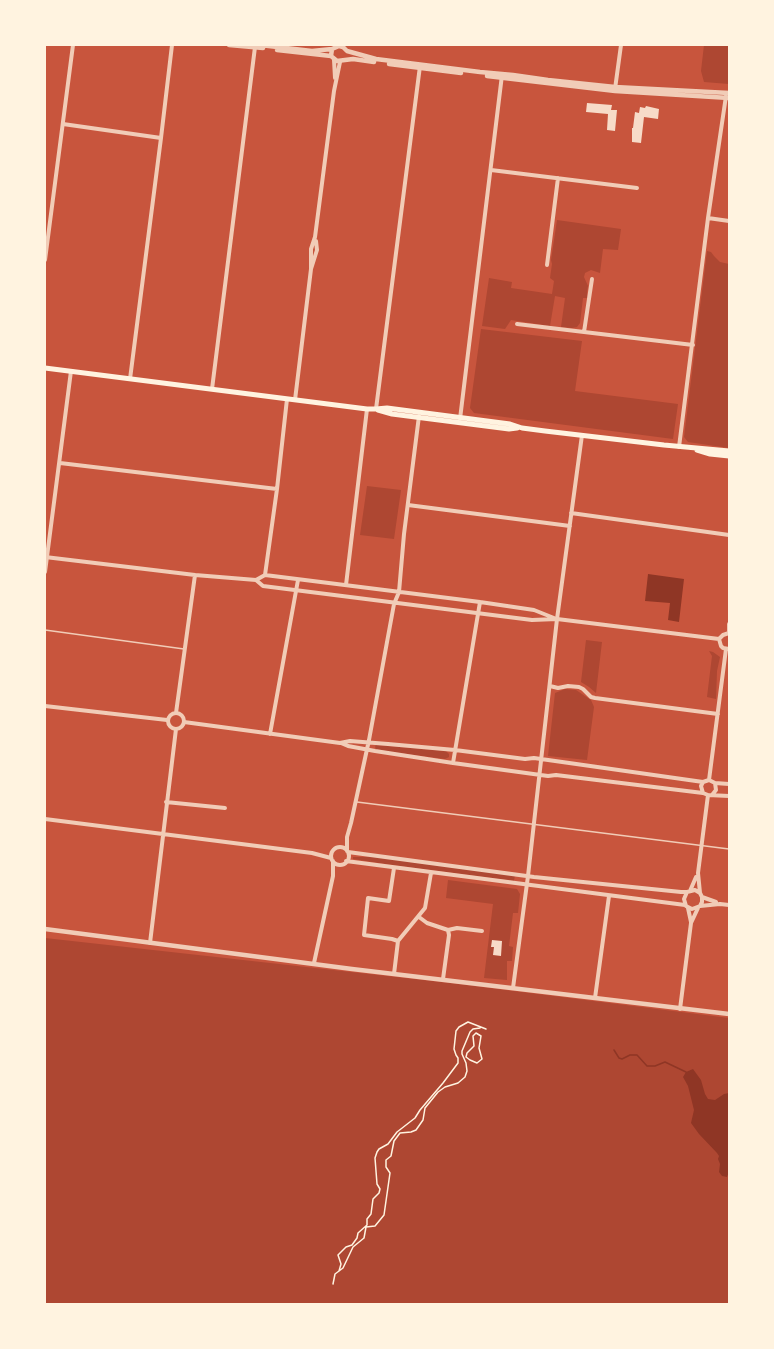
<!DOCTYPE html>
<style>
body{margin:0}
#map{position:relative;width:774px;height:1349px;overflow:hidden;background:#c8553d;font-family:"Noto Sans",sans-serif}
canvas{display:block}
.frame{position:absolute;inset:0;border:46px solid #fff3e0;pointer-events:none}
</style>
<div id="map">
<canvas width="774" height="1349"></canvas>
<div class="frame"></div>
</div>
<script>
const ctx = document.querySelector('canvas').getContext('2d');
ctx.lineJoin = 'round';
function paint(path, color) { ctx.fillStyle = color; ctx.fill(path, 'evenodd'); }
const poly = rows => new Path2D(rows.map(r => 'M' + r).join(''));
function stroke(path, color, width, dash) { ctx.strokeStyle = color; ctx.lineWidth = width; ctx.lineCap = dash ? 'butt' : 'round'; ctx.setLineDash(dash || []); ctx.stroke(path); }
paint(poly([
 [704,45,729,45,729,84,704,82,701,71],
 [557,220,621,229,618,250,603,249,600,273,591,270,585,273,584,277,588,286,587,292,587,298,583,298,580,323,577,327,572,328,561,327,565,298,555,296,550,326,511,320,505,329,482,326,489,278,512,282,511,288,552,294,554,281,550,278,552,264,551,260],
 [707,251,711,252,714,256,720,262,729,264,729,448,688,442,684,437],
 [481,329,582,341,575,391,678,404,673,439,474,413,470,408],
 [367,486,401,490,394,539,360,535],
 [586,640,602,642,596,693,589,687,581,682],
 [709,651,713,652,720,657,717,671,716,699,707,697,712,656],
 [565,689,576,690,591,700,594,707,587,760,548,756,555,693],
 [376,745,446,751,449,754,449,757,445,759,391,752,376,749,375,747],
 [353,857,376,857,515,875,514,881,385,864,353,859],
 [448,880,517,889,520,894,518,913,513,913,509,946,513,947,512,961,507,961,507,980,484,978,493,904,446,898],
 [45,938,450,983,729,1018,729,1304,45,1304]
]), '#ae4732');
paint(poly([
 [648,574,684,579,679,622,668,620,670,603,645,601],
 [693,1069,701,1080,705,1094,708,1099,715,1100,724,1094,729,1093,729,1172,727,1177,722,1176,719,1172,720,1164,718,1159,719,1156,717,1153,699,1134,691,1123,694,1110,688,1086,683,1077,686,1072]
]), '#8f3625');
stroke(poly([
 [614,1050,619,1058,622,1059,630,1055,637,1055,647,1066,655,1066,665,1062,686,1072]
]), '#8f3625', 1.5);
paint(poly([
 [587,103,612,105,611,110,617,110,615,131,607,130,608,114,586,112],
 [646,106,659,109,658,119,644,117,641,143,632,142,632,128,633,128,635,112,639,113,640,107,645,108],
 [492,940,502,941,501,956,493,955,494,947,491,947]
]), '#f7dbc8');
stroke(poly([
 [476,1033,481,1036,479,1048,482,1059,477,1063,470,1060,466,1057,467,1053,474,1046,473,1036,476,1033],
 [339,1271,341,1264,338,1255,346,1247,352,1245,357,1238,358,1233,367,1225,367,1219,371,1214,373,1199,379,1193,380,1189,377,1184,375,1158,377,1152,379,1149,388,1144,397,1132,415,1118,420,1110,443,1083,458,1063,458,1058,456,1055,454,1049,456,1031,459,1027,468,1022,486,1029],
 [333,1284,335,1274,343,1268,353,1247,364,1238,366,1227,375,1226,384,1215,390,1173,386,1167,386,1160,391,1156,394,1141,400,1133,411,1132,416,1130,423,1120,425,1108,438,1092,445,1087,458,1083,465,1077,467,1071,466,1063,462,1054,462,1051,470,1032,473,1029,480,1028]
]), '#fff3e0', 1.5);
stroke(poly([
 [45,630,184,649],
 [357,802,729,849]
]), '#f1ccb7', 1.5);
stroke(poly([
 [334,60,335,78],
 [615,89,621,45],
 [63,124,161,138],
 [491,170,637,188],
 [708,218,729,221],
 [45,260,73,45],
 [547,265,558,178],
 [311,269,311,249,315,237,334,91,340,62],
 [517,324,693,345],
 [584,332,592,279],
 [130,379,161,138,172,45],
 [212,389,255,47,257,45],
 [295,400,311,269,317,250,316,241],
 [376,409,420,66],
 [460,419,502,75],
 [679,447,708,218,726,96],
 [60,463,277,489],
 [408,505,570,526],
 [571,513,729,535],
 [45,557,195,575,256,580,263,586,532,620,557,619,719,639],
 [45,572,71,371],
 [265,575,277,489,287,399],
 [256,580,265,575,480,602,534,610,554,618],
 [346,585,367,409],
 [729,633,729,624],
 [719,639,721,646,723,648,729,649],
 [719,639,723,635,729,633],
 [550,686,558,688,568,686,579,687,583,689,591,697,595,698,718,714],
 [45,706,167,720],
 '168 721a8 8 0 1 1 16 0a8 8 0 1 1-16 0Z',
 [176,713,195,575],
 [184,722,340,743,350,741,388,744,455,750,525,759,534,758,703,782,709,780,715,783,729,784],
 [270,734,298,580],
 [341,743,348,746,375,751,453,763,548,776,556,775,703,793,708,795,729,796],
 [453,763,480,602],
 [709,780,726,649],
 [703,793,701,786,703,782],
 [712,795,716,790,715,783],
 [166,802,225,808],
 [45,819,312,853,331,858],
 '331 856a9 9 0 1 1 18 0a9 9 0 1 1-18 0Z',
 [347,851,347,837,351,823,369,740,394,604,399,592,404,534,419,416],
 [348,852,534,877,681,892,687,892,695,890,700,893,702,897,702,902,700,906,692,909,686,906,684,899,687,892],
 [346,861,685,905],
 [394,868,389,901,368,898,364,935,392,939,398,941],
 [690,891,696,877],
 [700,893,698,873,708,795],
 [702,897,716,902],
 [700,906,720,904,729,905],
 [688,908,691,922],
 [419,917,427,923,448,930,449,935,443,979],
 [448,930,457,928,482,931],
 [150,943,176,729],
 [314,963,333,876,333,861],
 [394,974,398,941,425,908,431,873],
 [513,988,528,876,557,619,582,435],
 [595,998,609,896],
 [680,1009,691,923,698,908]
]), '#f1ccb7', 4);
stroke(poly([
 [229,45,263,48],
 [260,45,312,51,332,49,339,46,343,47,347,51,376,59,480,72,513,75,548,80,615,87,729,93],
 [332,49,331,56,337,61,353,59,374,62],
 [277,50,331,56],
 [389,64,461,73],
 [487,76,615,91,729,98],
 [45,929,352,969,729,1014]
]), '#f1ccb7', 4.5);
stroke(poly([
 [45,368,367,409,376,409,387,408,510,424,522,428,545,431,664,445,729,451],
 [378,410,392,414,509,429,517,428],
 [697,450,710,454,729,456]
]), '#fff3e0', 5);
</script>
